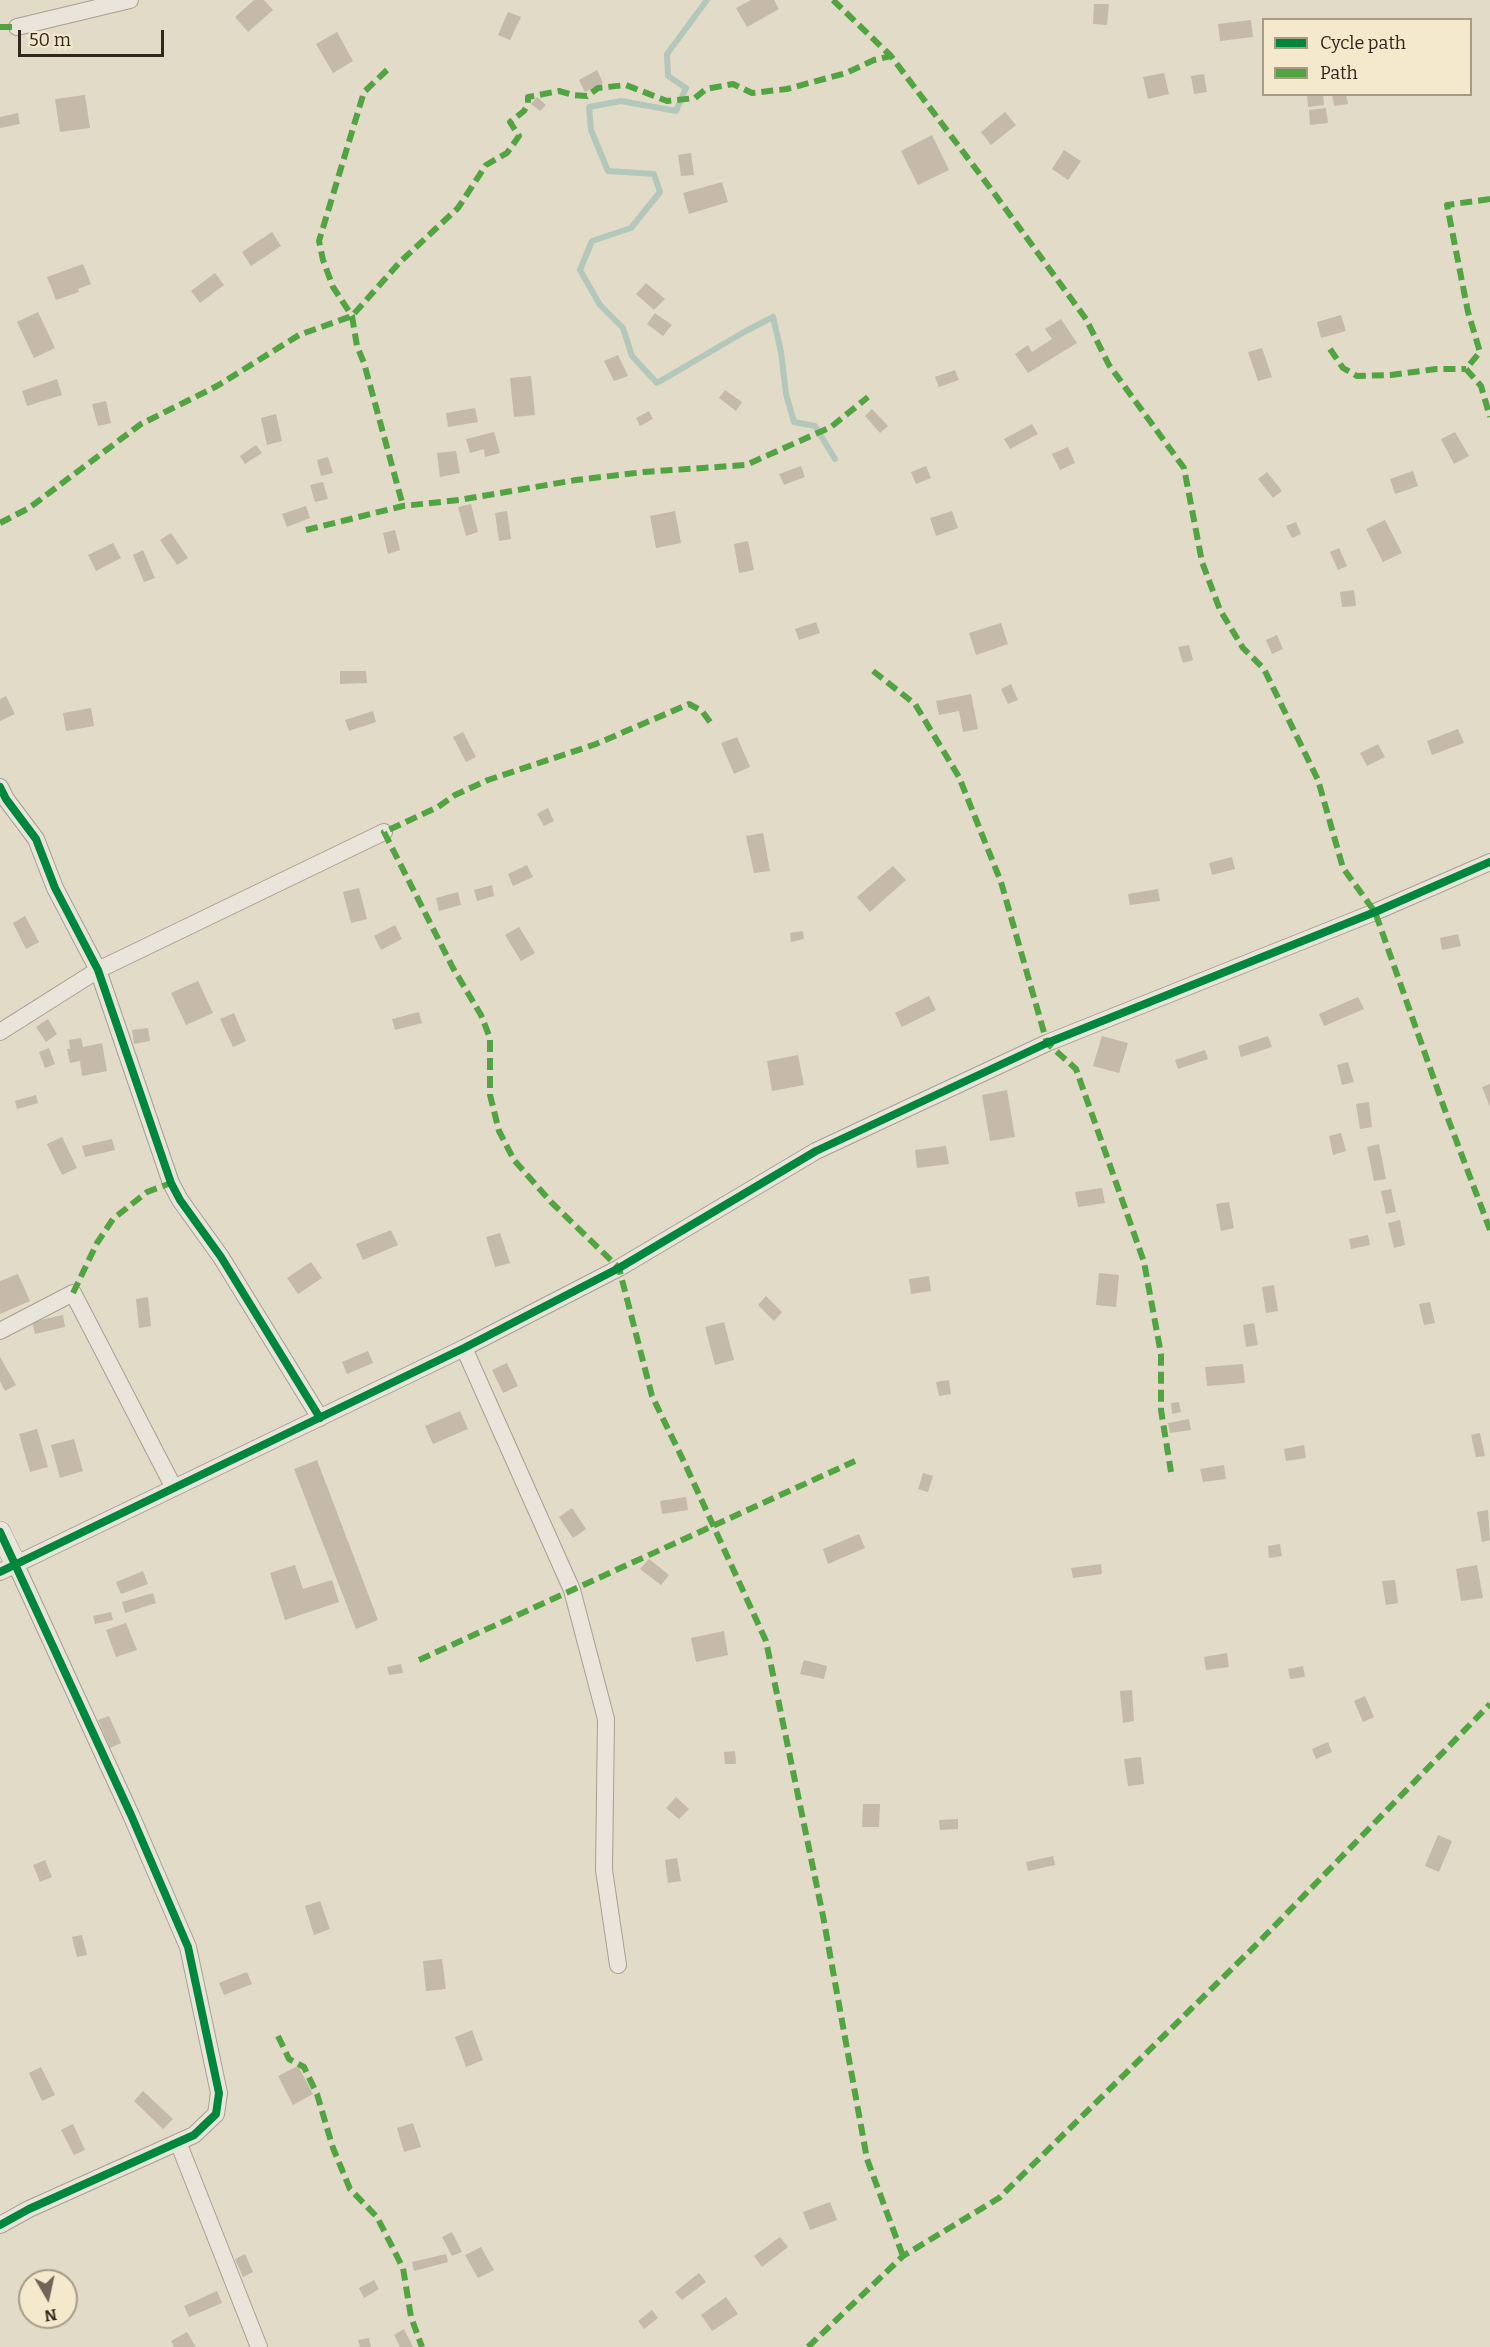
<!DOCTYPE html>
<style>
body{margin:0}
#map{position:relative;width:1490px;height:2347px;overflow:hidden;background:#e2dbc8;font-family:Bitter,serif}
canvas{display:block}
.legend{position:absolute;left:1262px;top:18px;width:210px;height:78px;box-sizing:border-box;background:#f4e9cd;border:2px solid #a79b86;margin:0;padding:8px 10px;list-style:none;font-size:18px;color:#33271c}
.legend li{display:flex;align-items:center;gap:12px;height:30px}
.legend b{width:30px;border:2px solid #a79b86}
.north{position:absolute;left:18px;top:2269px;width:60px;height:60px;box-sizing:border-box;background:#f4e9cd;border:2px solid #a79b86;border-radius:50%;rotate:171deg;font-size:16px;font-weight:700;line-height:24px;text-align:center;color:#33271c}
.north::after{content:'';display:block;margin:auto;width:21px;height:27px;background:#706658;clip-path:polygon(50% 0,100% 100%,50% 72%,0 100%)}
.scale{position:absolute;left:18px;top:30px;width:146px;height:27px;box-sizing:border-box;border:3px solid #33271c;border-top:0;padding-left:8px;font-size:18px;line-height:21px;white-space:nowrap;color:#33271c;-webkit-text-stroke:4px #f4e9cd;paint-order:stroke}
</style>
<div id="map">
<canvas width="1490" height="2347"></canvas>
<ul class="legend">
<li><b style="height:8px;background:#00873e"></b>Cycle path</li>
<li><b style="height:8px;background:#52a341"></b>Path</li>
</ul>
<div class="north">N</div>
<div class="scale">50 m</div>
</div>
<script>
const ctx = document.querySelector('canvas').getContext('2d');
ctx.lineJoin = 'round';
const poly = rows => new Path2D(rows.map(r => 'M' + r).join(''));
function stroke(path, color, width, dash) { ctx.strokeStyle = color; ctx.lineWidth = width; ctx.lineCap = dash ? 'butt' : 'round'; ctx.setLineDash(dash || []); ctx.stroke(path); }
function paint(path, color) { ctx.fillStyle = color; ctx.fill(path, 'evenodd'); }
stroke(poly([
 [707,0,667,54,668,76,686,88,676,111,621,101,589,107,591,130,608,171,654,174,660,192,631,228,592,241,580,270,600,305,623,328,632,356,657,383,744,332,773,317,781,352,786,394,794,422,815,426,835,459]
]), '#b4c7bb', 6);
paint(poly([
 [254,0,264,0,273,10,248,32,235,17],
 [751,0,774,0,779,9,747,27,736,8],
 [1094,4,1109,4,1107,25,1093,24],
 [508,12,521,17,510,40,498,35],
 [1251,20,1253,37,1220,41,1218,24],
 [337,32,353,61,333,73,316,44],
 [597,70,603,83,585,92,579,80],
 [1164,73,1169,94,1148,99,1143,77],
 [1204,74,1207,92,1194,94,1191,76],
 [1307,94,1323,94,1324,105,1308,107],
 [1332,94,1346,94,1348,104,1334,106],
 [85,95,90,128,60,132,55,99],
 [537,97,546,105,540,111,531,104],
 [1326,108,1328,123,1310,125,1309,110],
 [1005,112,1016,125,991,145,981,132],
 [18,113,20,124,0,128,0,117],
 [932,135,949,170,918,185,901,151],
 [1064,150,1081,161,1068,180,1052,169],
 [691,153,694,175,681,176,678,155],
 [722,182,728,202,689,214,683,193],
 [272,232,281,246,251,266,242,252],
 [83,264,91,284,78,289,79,292,56,300,47,277],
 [215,273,224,285,200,303,191,291],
 [646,283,665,299,654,310,636,294],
 [38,312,55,348,34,358,17,322],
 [655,313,672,325,663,336,647,324],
 [1341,315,1346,331,1321,338,1317,322],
 [1061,319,1077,343,1028,373,1015,354,1028,345,1032,352,1052,339,1045,329],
 [1262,348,1272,377,1258,381,1248,352],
 [618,355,628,376,614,381,604,361],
 [955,370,959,380,939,387,935,377],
 [531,376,535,415,514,417,510,378],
 [57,379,62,395,27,406,22,391],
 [725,390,742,402,736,411,719,398],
 [106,401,111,423,98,426,92,404],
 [475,408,478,422,448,427,446,413],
 [872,409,888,426,880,433,865,416],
 [649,411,653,419,640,426,636,418],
 [276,414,282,441,267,445,261,418],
 [1032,424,1038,434,1010,449,1004,439],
 [494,432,500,453,485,457,484,449,470,453,466,439],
 [1455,432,1469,456,1454,464,1441,439],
 [256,445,262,453,245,464,240,456],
 [1068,447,1075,463,1060,470,1052,454],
 [456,451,460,473,440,477,437,453],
 [328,457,333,473,321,476,317,460],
 [801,466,805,477,784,485,779,474],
 [926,466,931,478,916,484,911,472],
 [1413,471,1418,486,1395,494,1390,479],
 [1267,472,1282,491,1273,498,1258,479],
 [323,482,328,499,315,502,310,485],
 [471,504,478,532,466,536,458,507],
 [306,506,310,518,287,527,282,514],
 [507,511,511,539,499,541,495,513],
 [675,511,681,543,656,548,650,516],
 [952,511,958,528,936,536,930,518],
 [1385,520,1402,553,1383,562,1366,529],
 [1296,522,1301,534,1292,538,1286,526],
 [395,530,400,550,388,554,383,533],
 [171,533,188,558,177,565,160,540],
 [748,541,754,570,739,573,734,544],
 [113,543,121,558,96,571,88,555],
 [1339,548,1347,566,1338,570,1330,552],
 [143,550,155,578,144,582,133,555],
 [1354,590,1356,606,1342,607,1340,592],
 [816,622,820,633,799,640,795,629],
 [1001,623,1008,644,976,655,969,633],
 [1277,635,1283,649,1272,654,1266,640],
 [1189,645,1193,660,1183,663,1178,647],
 [340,671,366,671,367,683,340,684],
 [1011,684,1018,700,1008,704,1001,689],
 [971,694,978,729,963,732,959,711,939,715,936,701],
 [6,696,15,714,0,721,0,699],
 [91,708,94,726,66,731,63,713],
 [373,711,376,722,349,731,345,720],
 [1458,729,1464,743,1432,755,1427,741],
 [463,732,476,757,466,762,453,737],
 [737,737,750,767,734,774,721,743],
 [1378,744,1385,757,1367,766,1360,753],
 [548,808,554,821,544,826,537,814],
 [763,833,770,871,754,873,746,836],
 [1232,857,1235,869,1212,875,1209,863],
 [527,865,533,877,513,886,508,874],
 [893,866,906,880,870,912,857,897],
 [492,885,494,896,477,901,474,890],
 [359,888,367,919,351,923,343,892],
 [1158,889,1160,901,1130,905,1128,894],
 [458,892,461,905,439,911,436,898],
 [25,916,39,942,26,949,13,923],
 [395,925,402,939,381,950,374,936],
 [519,927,535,953,521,961,505,935],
 [803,931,804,939,791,942,790,933],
 [1458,934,1461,946,1442,950,1440,938],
 [198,981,213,1013,186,1025,171,993],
 [929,996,936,1010,902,1027,895,1013],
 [1358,997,1364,1009,1324,1026,1319,1014],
 [419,1012,422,1023,395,1030,392,1019],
 [234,1013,246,1041,233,1047,220,1019],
 [48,1019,57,1034,46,1042,36,1027],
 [148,1028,150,1041,134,1044,132,1030],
 [1102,1036,1128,1043,1119,1073,1093,1066],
 [1268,1036,1272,1047,1241,1057,1238,1046],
 [81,1038,83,1047,102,1043,107,1071,82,1076,80,1061,70,1063,67,1049,70,1049,69,1040],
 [49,1048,55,1064,45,1068,39,1052],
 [1205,1050,1208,1059,1178,1069,1175,1060],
 [798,1055,804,1085,772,1091,767,1061],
 [1348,1062,1354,1082,1342,1085,1337,1065],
 [1490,1084,1490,1107,1482,1087],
 [1007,1090,1015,1137,990,1141,982,1095],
 [36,1095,38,1103,17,1109,15,1101],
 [1369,1102,1372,1127,1360,1129,1356,1104],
 [1341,1133,1346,1151,1333,1155,1329,1136],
 [62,1137,77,1168,62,1175,47,1144],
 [112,1139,115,1150,85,1157,82,1146],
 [1379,1144,1386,1179,1374,1181,1367,1147],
 [946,1146,949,1164,917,1168,915,1150],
 [1102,1188,1105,1203,1078,1207,1075,1192],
 [1391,1189,1396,1212,1386,1214,1381,1191],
 [1229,1202,1234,1228,1221,1231,1216,1204],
 [1400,1220,1405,1245,1394,1248,1388,1223],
 [391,1230,398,1245,363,1260,356,1244],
 [500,1233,510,1263,495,1267,486,1237],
 [1368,1235,1370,1245,1351,1249,1349,1239],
 [311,1262,322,1278,298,1294,287,1278],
 [1099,1273,1119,1275,1116,1307,1096,1305],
 [18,1274,30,1301,0,1314,0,1281],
 [929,1276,931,1291,911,1294,909,1279],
 [1274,1285,1278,1311,1266,1313,1262,1287],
 [766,1296,782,1312,774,1321,758,1305],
 [148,1297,151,1326,139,1328,136,1299],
 [1430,1302,1435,1323,1424,1325,1419,1304],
 [63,1315,65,1327,35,1334,32,1322],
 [724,1322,734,1360,715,1365,705,1327],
 [1254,1323,1258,1345,1246,1347,1243,1325],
 [368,1351,373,1363,347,1374,342,1362],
 [0,1357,16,1385,5,1391,0,1381],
 [507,1363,518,1386,503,1393,492,1370],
 [1243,1364,1245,1383,1207,1386,1205,1367],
 [949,1380,951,1394,939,1396,936,1382],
 [1179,1402,1181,1412,1172,1414,1171,1403],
 [460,1411,468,1429,433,1444,425,1426],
 [1189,1419,1191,1430,1170,1433,1168,1423],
 [37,1429,48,1467,30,1472,19,1434],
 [1480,1433,1485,1456,1476,1457,1471,1435],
 [74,1439,83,1471,60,1478,51,1445],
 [1304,1445,1306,1458,1286,1461,1284,1449],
 [317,1460,378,1620,356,1629,294,1469],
 [1224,1465,1226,1479,1203,1482,1200,1469],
 [923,1473,933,1476,928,1492,918,1489],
 [686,1497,688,1510,662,1514,660,1501],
 [572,1508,586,1529,573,1538,559,1517],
 [1488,1510,1490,1540,1482,1542,1477,1512],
 [859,1534,865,1548,828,1564,823,1549],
 [1280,1544,1282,1556,1269,1558,1268,1546],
 [649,1559,669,1575,661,1585,640,1569],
 [1101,1564,1102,1574,1073,1578,1071,1568],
 [295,1565,303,1589,332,1580,339,1602,285,1620,270,1573],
 [1477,1565,1483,1598,1461,1601,1456,1569],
 [143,1571,148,1584,121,1594,116,1582],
 [1395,1580,1398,1603,1386,1605,1382,1581],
 [153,1593,156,1603,125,1613,122,1602],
 [111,1612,113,1620,95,1624,93,1616],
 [126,1623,137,1650,116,1657,106,1630],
 [724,1631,728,1655,696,1662,691,1638],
 [1227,1653,1229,1667,1206,1670,1204,1657],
 [804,1660,827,1666,824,1679,800,1674],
 [401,1664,403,1673,389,1675,387,1667],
 [1303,1666,1305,1677,1290,1679,1288,1669],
 [1132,1690,1134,1721,1123,1723,1120,1691],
 [1365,1696,1374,1717,1363,1722,1354,1701],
 [109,1716,121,1743,110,1748,98,1720],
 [1328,1742,1332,1752,1316,1759,1312,1749],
 [735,1751,736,1764,725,1764,724,1752],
 [1141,1757,1144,1784,1128,1786,1124,1759],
 [676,1797,689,1809,679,1819,666,1808],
 [863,1804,880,1804,879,1827,862,1827],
 [958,1819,958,1829,940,1830,939,1820],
 [1438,1835,1452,1841,1439,1872,1425,1866],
 [1053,1856,1055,1865,1028,1871,1026,1862],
 [677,1858,681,1881,668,1883,665,1860],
 [45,1860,52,1877,40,1882,33,1865],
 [320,1901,330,1929,314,1935,305,1906],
 [82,1935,87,1955,77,1957,72,1937],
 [442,1959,446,1989,426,1991,423,1961],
 [247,1972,252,1984,224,1995,219,1983],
 [472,2030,483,2060,466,2067,455,2037],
 [298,2066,313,2094,293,2105,278,2076],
 [41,2067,55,2095,42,2101,29,2073],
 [143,2091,173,2119,163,2129,134,2101],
 [413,2123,421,2147,404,2152,397,2128],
 [73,2124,85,2150,74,2155,61,2130],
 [830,2202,837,2220,810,2230,803,2212],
 [452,2232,462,2252,452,2256,442,2237],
 [780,2237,788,2247,762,2267,754,2256],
 [481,2247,494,2270,478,2278,465,2255],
 [245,2254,253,2272,243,2277,235,2259],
 [446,2254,448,2262,414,2271,412,2262],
 [699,2273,706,2282,682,2300,675,2292],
 [374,2280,379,2289,364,2298,359,2288],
 [217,2291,222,2303,189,2317,184,2306],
 [726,2297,738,2314,712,2331,701,2315],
 [652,2310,658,2318,644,2329,638,2321],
 [404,2329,413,2347,400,2347,394,2335],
 [187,2332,196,2347,174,2347,171,2341],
 [369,2338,371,2347,360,2347,358,2340]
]), '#c5b9a9');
const minor = poly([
 [17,27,130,0],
 [0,787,6,799,36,839,55,888,98,970,171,1183,180,1200,221,1257,320,1418],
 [0,1032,98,970,384,832],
 [0,1331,73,1293,174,1488],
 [464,1348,572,1590,606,1719,604,1870,618,1965],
 [0,1572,464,1348,619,1268,816,1151,1047,1043,1375,912,1490,862],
 [178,2142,259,2347],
 [0,2225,29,2209,194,2135,216,2114,219,2093,188,1947,131,1815,16,1565]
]);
const tertiary = poly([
 [0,1532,16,1565]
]);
stroke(minor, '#a69f92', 18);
stroke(tertiary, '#a69f92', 22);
stroke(minor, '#eae5da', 16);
stroke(tertiary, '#eae5da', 21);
stroke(poly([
 [833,0,891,56,994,193,1086,319,1109,365,1184,468,1202,562,1220,610,1243,648,1264,669,1318,780,1343,868,1375,912,1447,1116,1490,1230],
 [0,27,17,27],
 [387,70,364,92,319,241,323,260,333,287,352,316,357,346,364,363,403,506],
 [1490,199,1447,205,1468,312,1480,352,1466,369,1481,386,1490,417],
 [1330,349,1343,368,1357,376,1391,375,1436,369,1466,369],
 [0,523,29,508,141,424,217,386,299,335,352,316,400,262,458,208,486,165,507,153,519,136,510,122,524,111,528,104,528,97,559,91,573,95,587,96,598,88,626,85,667,101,695,98,706,89,733,84,752,93,787,89,846,73,874,60,891,56],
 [306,530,403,506,459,500,576,480,644,472,746,465,831,427,868,397],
 [873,671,915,704,959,777,1001,882,1047,1043,1076,1069,1144,1262,1161,1354,1161,1410,1171,1472],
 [710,722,702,711,689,704,596,744,488,780,455,795,438,807,384,832,453,968,481,1015,490,1038,490,1095,499,1131,514,1160,551,1202,619,1268,652,1396,686,1466,766,1641,823,1916,867,2159,903,2256],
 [73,1293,97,1243,113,1219,147,1192,171,1183],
 [419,1660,855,1461],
 [278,2036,289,2059,304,2067,317,2094,333,2148,350,2189,377,2217,403,2268,411,2317,422,2347],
 [808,2347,903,2256,999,2198,1255,1946,1490,1704]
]), '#52a341', 6, [12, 6]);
stroke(poly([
 [0,787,6,799,36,839,55,888,98,970,171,1183,180,1200,221,1257,320,1418],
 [0,1532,131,1815,188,1947,219,2093,216,2114,194,2135,29,2209,0,2225],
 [0,1572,464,1348,619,1268,816,1151,1047,1043,1375,912,1490,862]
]), '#00873e', 8);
</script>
